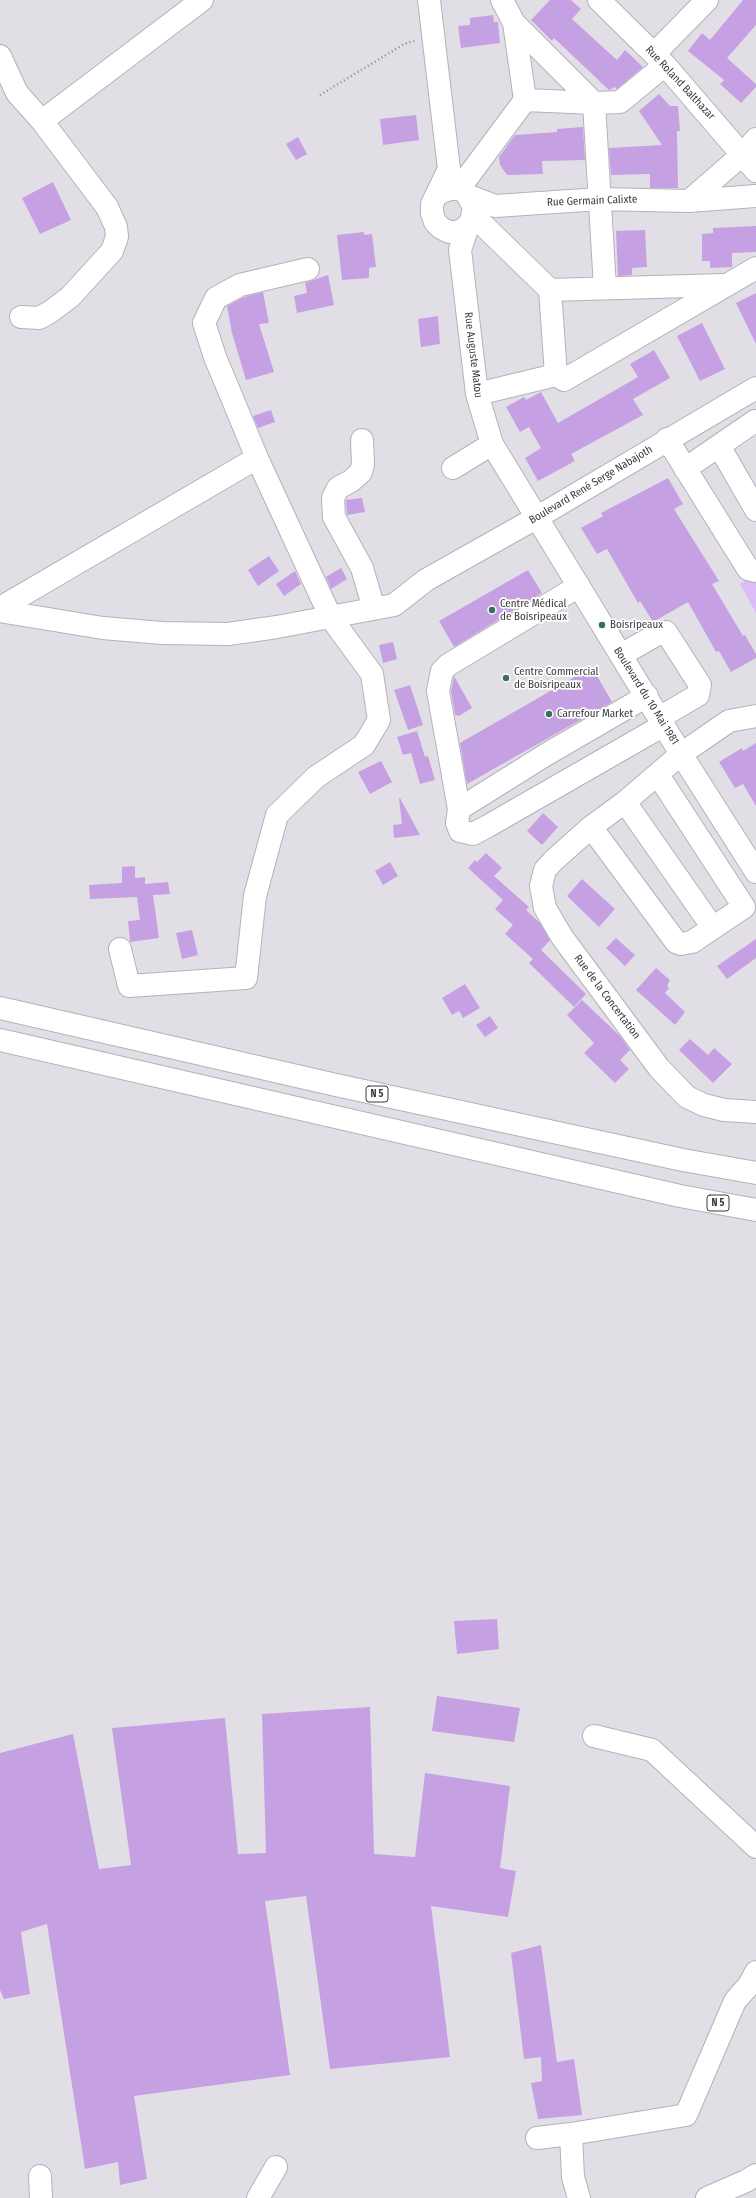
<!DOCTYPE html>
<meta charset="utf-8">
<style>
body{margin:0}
canvas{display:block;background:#e2dee6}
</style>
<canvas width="756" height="2198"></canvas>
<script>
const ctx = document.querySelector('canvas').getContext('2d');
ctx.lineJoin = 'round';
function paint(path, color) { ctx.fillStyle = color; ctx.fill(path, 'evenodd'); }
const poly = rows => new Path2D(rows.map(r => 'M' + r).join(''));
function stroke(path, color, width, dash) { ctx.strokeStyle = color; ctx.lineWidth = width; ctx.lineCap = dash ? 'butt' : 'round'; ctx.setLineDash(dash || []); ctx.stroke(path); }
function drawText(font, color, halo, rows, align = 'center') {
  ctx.font = font + ' "Fira Sans Condensed",sans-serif'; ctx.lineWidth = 3.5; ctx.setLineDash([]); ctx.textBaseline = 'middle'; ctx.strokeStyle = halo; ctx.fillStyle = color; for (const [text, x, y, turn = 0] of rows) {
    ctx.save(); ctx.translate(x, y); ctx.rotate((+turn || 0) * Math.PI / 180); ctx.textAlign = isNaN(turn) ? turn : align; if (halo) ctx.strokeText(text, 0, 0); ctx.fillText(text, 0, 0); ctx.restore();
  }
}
paint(poly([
 [756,574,756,613,740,584]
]), '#dcbbf8');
paint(poly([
 [550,0,571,0,581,9,572,19,617,60,625,50,643,67,617,89,615,87,609,90,554,38,552,41,531,20],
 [743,0,756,0,756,25,727,58,756,84,756,87,741,103,720,84,724,80,688,51,702,33,710,40],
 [493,15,494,22,498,22,500,43,461,48,458,26,470,25,470,18],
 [659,94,670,106,678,106,680,131,677,131,678,188,650,188,650,174,611,175,609,148,662,145,639,111],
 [416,115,419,140,383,145,380,119],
 [583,127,585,160,542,161,543,174,507,175,500,165,499,157,515,135,557,132,557,129],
 [298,137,307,154,296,160,286,144],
 [53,182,71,220,40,234,22,198],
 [756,226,756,252,732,253,732,267,710,268,710,261,702,261,702,234,713,233,713,228],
 [645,230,647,267,632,268,632,275,618,276,616,231],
 [364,232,364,235,372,234,376,267,369,268,369,278,342,280,337,235],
 [328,275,334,305,297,313,294,296,307,293,305,283],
 [263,292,269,323,259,324,274,372,246,380,232,333,227,306,244,297],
 [756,293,756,344,736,303],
 [438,316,440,344,421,347,418,319],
 [702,323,725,369,700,381,677,336],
 [654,350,670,378,633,399,643,415,571,454,575,461,538,481,525,458,541,448,529,427,520,432,506,407,524,397,526,400,541,392,558,423,638,377,630,364],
 [271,410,275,422,258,428,253,416],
 [668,478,683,504,674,509,719,581,712,584,743,636,745,635,756,654,756,658,731,672,719,651,716,652,688,602,653,622,640,601,638,603,607,549,597,554,581,528,603,516,601,513],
 [362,498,365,512,347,515,346,500],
 [269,556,279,571,258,586,248,570],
 [341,568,347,579,331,589,326,577],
 [528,570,542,593,454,647,439,621],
 [295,571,301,584,284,596,276,584],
 [393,642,397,659,383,663,379,645],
 [592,667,612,702,467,784,460,743],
 [454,676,472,708,459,716,455,715,451,691],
 [410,685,423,725,408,730,394,690],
 [417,731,425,757,428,756,435,780,420,784,411,753,403,755,397,737],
 [756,743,756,806,743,784,735,788,719,762,742,748,743,751],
 [381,761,392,782,370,794,358,772],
 [400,798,420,835,394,838,393,825,402,824,399,799],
 [543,813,558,827,542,845,527,831],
 [486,853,502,868,494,876,529,907,526,910,540,923,550,940,541,950,586,994,574,1007,529,963,533,959,505,934,513,925,495,909,503,900,468,868,475,860,477,862],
 [390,862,398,876,383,885,375,871],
 [135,866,135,878,145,877,145,884,168,882,170,894,153,895,159,938,130,942,128,921,140,920,137,897,90,899,89,885,122,883,122,867],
 [582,879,615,909,599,927,567,896],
 [192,930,198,955,182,959,176,933],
 [616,938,635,955,625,966,606,948],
 [756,939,756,958,727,979,717,966],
 [656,968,670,980,667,986,669,988,665,993,685,1012,675,1025,636,990],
 [465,984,480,1008,463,1018,459,1011,452,1015,442,998],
 [582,1000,620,1036,630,1050,620,1060,629,1069,615,1083,584,1053,594,1043,567,1015],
 [490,1016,498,1028,485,1037,476,1025],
 [690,1039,708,1055,714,1048,732,1064,713,1083,679,1050],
 [497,1619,499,1649,457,1654,454,1621],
 [437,1696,520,1708,514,1742,432,1731],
 [370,1707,374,1854,415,1857,425,1773,510,1786,500,1868,516,1871,508,1917,431,1906,450,2057,330,2069,306,1896,265,1901,290,2075,134,2096,147,2179,120,2185,118,2162,85,2169,47,1924,21,1932,30,1994,4,1999,0,1990,0,1753,73,1734,99,1869,131,1865,112,1728,225,1718,238,1854,266,1853,262,1714],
 [541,1945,557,2062,574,2059,582,2115,538,2119,531,2083,542,2081,541,2057,524,2059,511,1953]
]), '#c5a1e3');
const minor = poly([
 [429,0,449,169,432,204,432,213,435,222,441,228,449,232,457,232,465,228,471,222,474,207,466,193,459,189,451,189,443,191,436,196],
 [502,0,514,23,594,103],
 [599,0,665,65,756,171],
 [514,23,525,100,594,103],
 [654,54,707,0],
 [0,56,17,93,42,121,107,207,116,227,117,237,112,251,70,297,50,312,39,318,21,317],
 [42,121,202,0],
 [464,182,525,100],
 [469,196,495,206,600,199,689,201,756,196],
 [689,201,743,154,756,139],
 [478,220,550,290],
 [468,226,460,250,477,394,492,444,681,754,756,872],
 [724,285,550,290,556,375,564,380,756,268],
 [605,288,594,103,620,102,665,65],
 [477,394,556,375],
 [667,439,748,569,756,571],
 [362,440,363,464,361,472,351,481,338,488,333,498,334,517,362,568,374,609],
 [719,446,756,510],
 [453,468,492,444],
 [685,469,755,421],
 [0,608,257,458],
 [0,611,103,628,162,633,228,634,277,627,394,605,426,580,536,518,756,388],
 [621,655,661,632,666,632,700,685,698,695,659,718],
 [647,696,547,754,459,809,457,823,460,831,473,834,488,826,664,725],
 [756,716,729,721,681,754,625,802,591,827,553,861,545,870,541,886,545,908,562,937,659,1068,687,1097,704,1105,724,1110,756,1112],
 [625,802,713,928],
 [459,809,438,691,442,671,448,665,579,586],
 [591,827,676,942,681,944,692,942,744,907,658,775],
 [120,949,129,986,246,978,255,896,277,815,316,777,364,745,379,720,372,674,331,618,257,458,215,357,204,323,216,298,240,285,308,269],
 [594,1736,652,1750,756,1847],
 [571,2134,686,2115,735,2001,749,1985,756,1972],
 [537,2138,571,2134,573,2177,579,2198],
 [40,2176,41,2198],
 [258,2198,276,2167]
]);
const major = poly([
 [707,2198,746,2181,756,2175]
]);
const highway = poly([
 [0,1008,336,1085,683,1160,756,1173],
 [0,1040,680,1196,756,1210]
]);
stroke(minor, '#b5b1b9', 24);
stroke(major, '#b5b1b9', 24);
stroke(highway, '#b5b1b9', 24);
stroke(poly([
 [320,95,404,44,416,40]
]), '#89868c', 2.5, [1, 3]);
stroke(minor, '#fff', 22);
stroke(major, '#fff', 22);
stroke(highway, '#fff', 22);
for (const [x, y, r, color] of [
 [492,610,4,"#37725c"],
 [602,625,4,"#37725c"],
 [506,678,4,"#37725c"],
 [549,714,4,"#37725c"]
]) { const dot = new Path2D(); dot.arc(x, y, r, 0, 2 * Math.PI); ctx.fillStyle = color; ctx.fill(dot); stroke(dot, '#fff', 1.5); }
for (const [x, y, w] of [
 [377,1094,22],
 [718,1203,22]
]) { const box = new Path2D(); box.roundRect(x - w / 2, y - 8, w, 16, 3); ctx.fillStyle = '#fff'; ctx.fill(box); stroke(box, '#3c3a3d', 1); }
drawText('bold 10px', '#3c3a3d', null, [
 ["N 5",377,1094],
 ["N 5",718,1203]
]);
drawText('11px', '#3c3a3d', '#fff', [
 ["Rue Roland Balthazar",680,83,47],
 ["Rue Germain Calixte",592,201,-2],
 ["Rue Auguste Matou",473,355,83],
 ["Boulevard René Serge Nabajoth",591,485,-31],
 ["Boulevard du 10 Mai 1981",646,696,58],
 ["Rue de la Concertation",607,997,53]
]);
drawText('11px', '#3c3a3d', '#fff', [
 ["Centre Médical",500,604],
 ["de Boisripeaux",500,617],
 ["Boisripeaux",610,625],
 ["Centre Commercial",514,672],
 ["de Boisripeaux",514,685],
 ["Carrefour Market",557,714]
], 'left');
</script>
